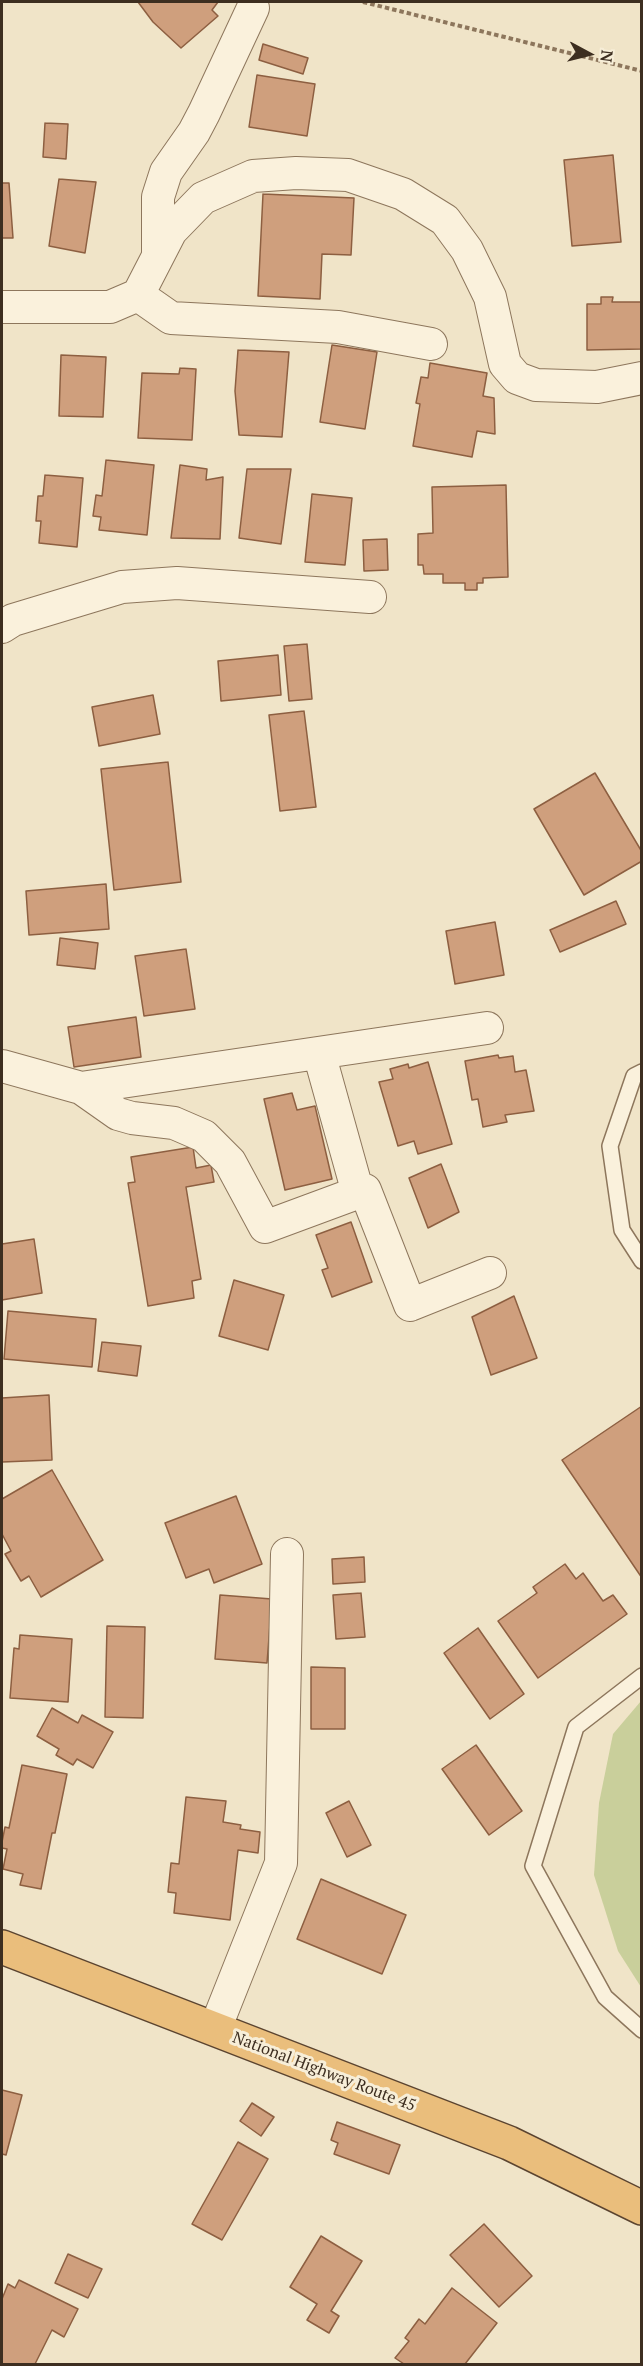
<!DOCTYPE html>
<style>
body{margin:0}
#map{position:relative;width:643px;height:2366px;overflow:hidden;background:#f0e4c8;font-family:"PT Serif",serif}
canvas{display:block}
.frame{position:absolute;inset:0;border:3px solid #3d2e20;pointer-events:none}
.north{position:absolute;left:559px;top:24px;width:60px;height:60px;-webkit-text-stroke:4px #f7eed8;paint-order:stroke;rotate:97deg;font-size:16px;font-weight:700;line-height:24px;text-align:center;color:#3d2e20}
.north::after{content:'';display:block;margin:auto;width:21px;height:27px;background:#3d2e20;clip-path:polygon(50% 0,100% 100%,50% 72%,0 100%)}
</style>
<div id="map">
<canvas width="643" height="2366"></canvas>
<div class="frame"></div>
<div class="north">N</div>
</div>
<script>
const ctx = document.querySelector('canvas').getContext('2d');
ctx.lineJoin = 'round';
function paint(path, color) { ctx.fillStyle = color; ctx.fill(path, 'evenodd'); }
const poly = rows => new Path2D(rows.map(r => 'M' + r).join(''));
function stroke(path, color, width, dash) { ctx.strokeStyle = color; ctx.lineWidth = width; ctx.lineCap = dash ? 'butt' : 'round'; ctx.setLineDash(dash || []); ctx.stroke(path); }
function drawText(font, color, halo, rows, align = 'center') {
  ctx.font = font + ' "PT Serif",serif'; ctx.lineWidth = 6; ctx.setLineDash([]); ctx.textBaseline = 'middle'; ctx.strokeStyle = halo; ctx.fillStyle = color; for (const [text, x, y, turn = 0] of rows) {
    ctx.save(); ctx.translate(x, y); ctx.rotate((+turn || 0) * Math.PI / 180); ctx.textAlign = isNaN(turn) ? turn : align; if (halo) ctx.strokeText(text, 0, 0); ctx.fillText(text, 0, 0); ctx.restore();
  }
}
paint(poly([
 [641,1701,641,1987,618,1951,594,1875,599,1803,613,1734]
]), '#c9cf9b');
const building = poly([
 [138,2,218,2,212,10,218,16,181,48,153,22,138,2],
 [263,44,308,58,303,74,259,60,263,44],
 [257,75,315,84,307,136,249,127,257,75],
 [45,123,68,124,66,159,43,157,45,123],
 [613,155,621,242,572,246,564,160,613,155],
 [59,179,96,182,85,253,49,246,59,179],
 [2,183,9,183,13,238,2,238,2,183],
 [263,194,354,198,351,255,322,254,320,299,258,296,263,194],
 [601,297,613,297,612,302,642,302,642,349,587,350,587,304,601,304,601,297],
 [332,345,377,352,365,429,320,422,332,345],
 [238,350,289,352,282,437,239,435,235,391,238,350],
 [61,355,106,357,103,417,59,416,61,355],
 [430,363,487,373,483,396,494,398,495,434,477,431,472,457,413,446,420,404,416,403,421,377,428,378,430,363],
 [180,368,196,369,192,440,138,438,142,373,179,374,180,368],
 [106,460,154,465,147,535,99,530,101,517,93,516,96,495,102,496,106,460],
 [180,465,207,469,206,480,223,477,220,539,171,538,180,465],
 [247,469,291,469,281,544,239,538,247,469],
 [45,475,83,478,77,547,39,543,41,521,36,521,38,496,43,496,45,475],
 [506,485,508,577,483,578,483,583,477,583,477,590,465,590,465,583,443,583,443,574,424,574,423,565,418,565,418,534,433,533,432,487,506,485],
 [312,494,352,498,345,565,305,562,312,494],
 [387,539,388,570,364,571,363,540,387,539],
 [307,644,312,699,289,701,284,646,307,644],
 [278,655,281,695,221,701,218,661,278,655],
 [153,695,160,734,99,746,92,707,153,695],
 [304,711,316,807,280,811,269,715,304,711],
 [168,762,181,882,114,890,101,769,168,762],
 [595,773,642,852,642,861,584,895,534,809,595,773],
 [106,884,109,929,29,935,26,891,106,884],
 [616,901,626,924,560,952,550,930,616,901],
 [495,922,504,975,455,984,446,931,495,922],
 [60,938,98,943,95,969,57,965,60,938],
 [186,949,195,1009,144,1016,135,956,186,949],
 [136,1017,141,1057,74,1067,68,1027,136,1017],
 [498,1055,499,1058,513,1056,515,1072,526,1070,534,1111,505,1115,507,1122,483,1127,478,1099,472,1100,465,1061,498,1055],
 [428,1062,452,1144,418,1154,414,1141,398,1146,379,1082,393,1079,390,1069,408,1064,409,1068,428,1062],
 [292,1093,297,1110,315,1106,332,1179,285,1190,264,1099,292,1093],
 [193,1147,196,1168,211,1165,214,1182,186,1187,201,1279,192,1281,194,1298,148,1306,128,1183,135,1182,131,1157,193,1147],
 [441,1164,459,1212,428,1228,409,1178,441,1164],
 [351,1222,372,1282,332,1297,322,1270,328,1268,316,1235,351,1222],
 [34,1239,42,1293,2,1300,2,1244,34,1239],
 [234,1280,284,1295,268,1350,219,1336,234,1280],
 [514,1296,537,1358,491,1375,472,1317,514,1296],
 [8,1311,96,1319,92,1367,4,1359,8,1311],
 [102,1342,141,1346,137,1376,98,1371,102,1342],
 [49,1395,52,1460,2,1462,2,1398,49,1395],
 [642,1406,642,1578,562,1460,642,1406],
 [52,1470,103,1560,41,1597,29,1576,21,1581,5,1554,11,1551,2,1534,2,1499,52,1470],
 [236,1496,262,1564,214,1583,209,1569,186,1578,165,1523,236,1496],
 [364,1557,365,1582,333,1584,332,1559,364,1557],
 [565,1564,576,1579,583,1573,603,1601,613,1595,627,1614,538,1678,498,1621,537,1593,533,1587,565,1564],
 [361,1593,365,1637,336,1639,333,1595,361,1593],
 [220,1595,272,1599,267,1663,215,1659,220,1595],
 [107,1626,145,1627,143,1718,105,1717,107,1626],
 [478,1628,524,1694,490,1719,444,1653,478,1628],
 [20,1635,72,1639,68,1702,10,1698,14,1648,19,1649,20,1635],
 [311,1667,345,1668,345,1729,311,1729,311,1667],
 [52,1708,78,1723,82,1715,113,1732,93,1768,77,1759,73,1765,56,1755,59,1749,37,1736,52,1708],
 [476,1745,522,1811,489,1835,442,1769,476,1745],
 [22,1765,67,1774,55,1833,52,1833,41,1889,20,1885,23,1874,3,1869,7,1849,2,1848,2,1842,5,1827,9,1828,22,1765],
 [186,1797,226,1801,223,1822,241,1825,240,1829,260,1832,258,1853,238,1850,230,1920,174,1913,176,1893,168,1892,171,1863,179,1864,186,1797],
 [349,1801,371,1845,347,1857,326,1813,349,1801],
 [321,1879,406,1915,382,1974,297,1939,321,1879],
 [2,2090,22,2095,6,2155,2,2154,2,2090],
 [252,2103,274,2117,261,2136,240,2121,252,2103],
 [337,2122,400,2145,389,2174,334,2154,338,2143,331,2140,337,2122],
 [238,2142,268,2159,222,2240,192,2224,238,2142],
 [484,2224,532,2276,499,2307,450,2255,484,2224],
 [321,2236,362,2261,331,2311,339,2316,329,2333,307,2320,317,2304,290,2287,321,2236],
 [68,2254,102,2269,88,2298,55,2283,68,2254],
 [19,2280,78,2309,64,2337,52,2330,35,2364,2,2364,2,2299,8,2284,15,2288,19,2280],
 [452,2288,497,2323,465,2364,404,2364,395,2358,409,2341,405,2338,419,2319,425,2324,452,2288]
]);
paint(building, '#cf9f7d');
stroke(building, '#8d5f41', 1.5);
const service = poly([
 [642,1072,634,1076,610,1146,622,1230,642,1261],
 [642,1676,576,1727,533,1866,605,1997,642,2030]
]);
const minor = poly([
 [158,256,158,197,166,172,194,132,204,113,253,8],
 [138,295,171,318,338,327,431,344],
 [2,307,110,307,138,295,171,231,203,198,253,176,296,173,348,175,403,194,445,220,467,250,490,297,505,364,517,378,536,385,597,387,642,378],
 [2,627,13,620,122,587,177,583,370,597],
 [319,1053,358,1193],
 [2,1066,81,1088,487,1028],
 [81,1088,118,1114,132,1118,174,1123,204,1136,230,1162,265,1227,365,1190,410,1305,490,1273],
 [215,2029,281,1863,287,1554]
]);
const trunk = poly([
 [2,1947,509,2143,642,2208]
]);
stroke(service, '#8d765c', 18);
stroke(minor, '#8d765c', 34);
stroke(trunk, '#5b4430', 36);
stroke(poly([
 [363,2,642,71]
]), '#8d765c', 4, [4.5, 3]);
stroke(service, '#faf1dc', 15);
stroke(minor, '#faf1dc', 32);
stroke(trunk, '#eabe7c', 33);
drawText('16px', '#3d2e20', '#f7eed8', [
 ["National Highway Route 45",324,2072,21]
]);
</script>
